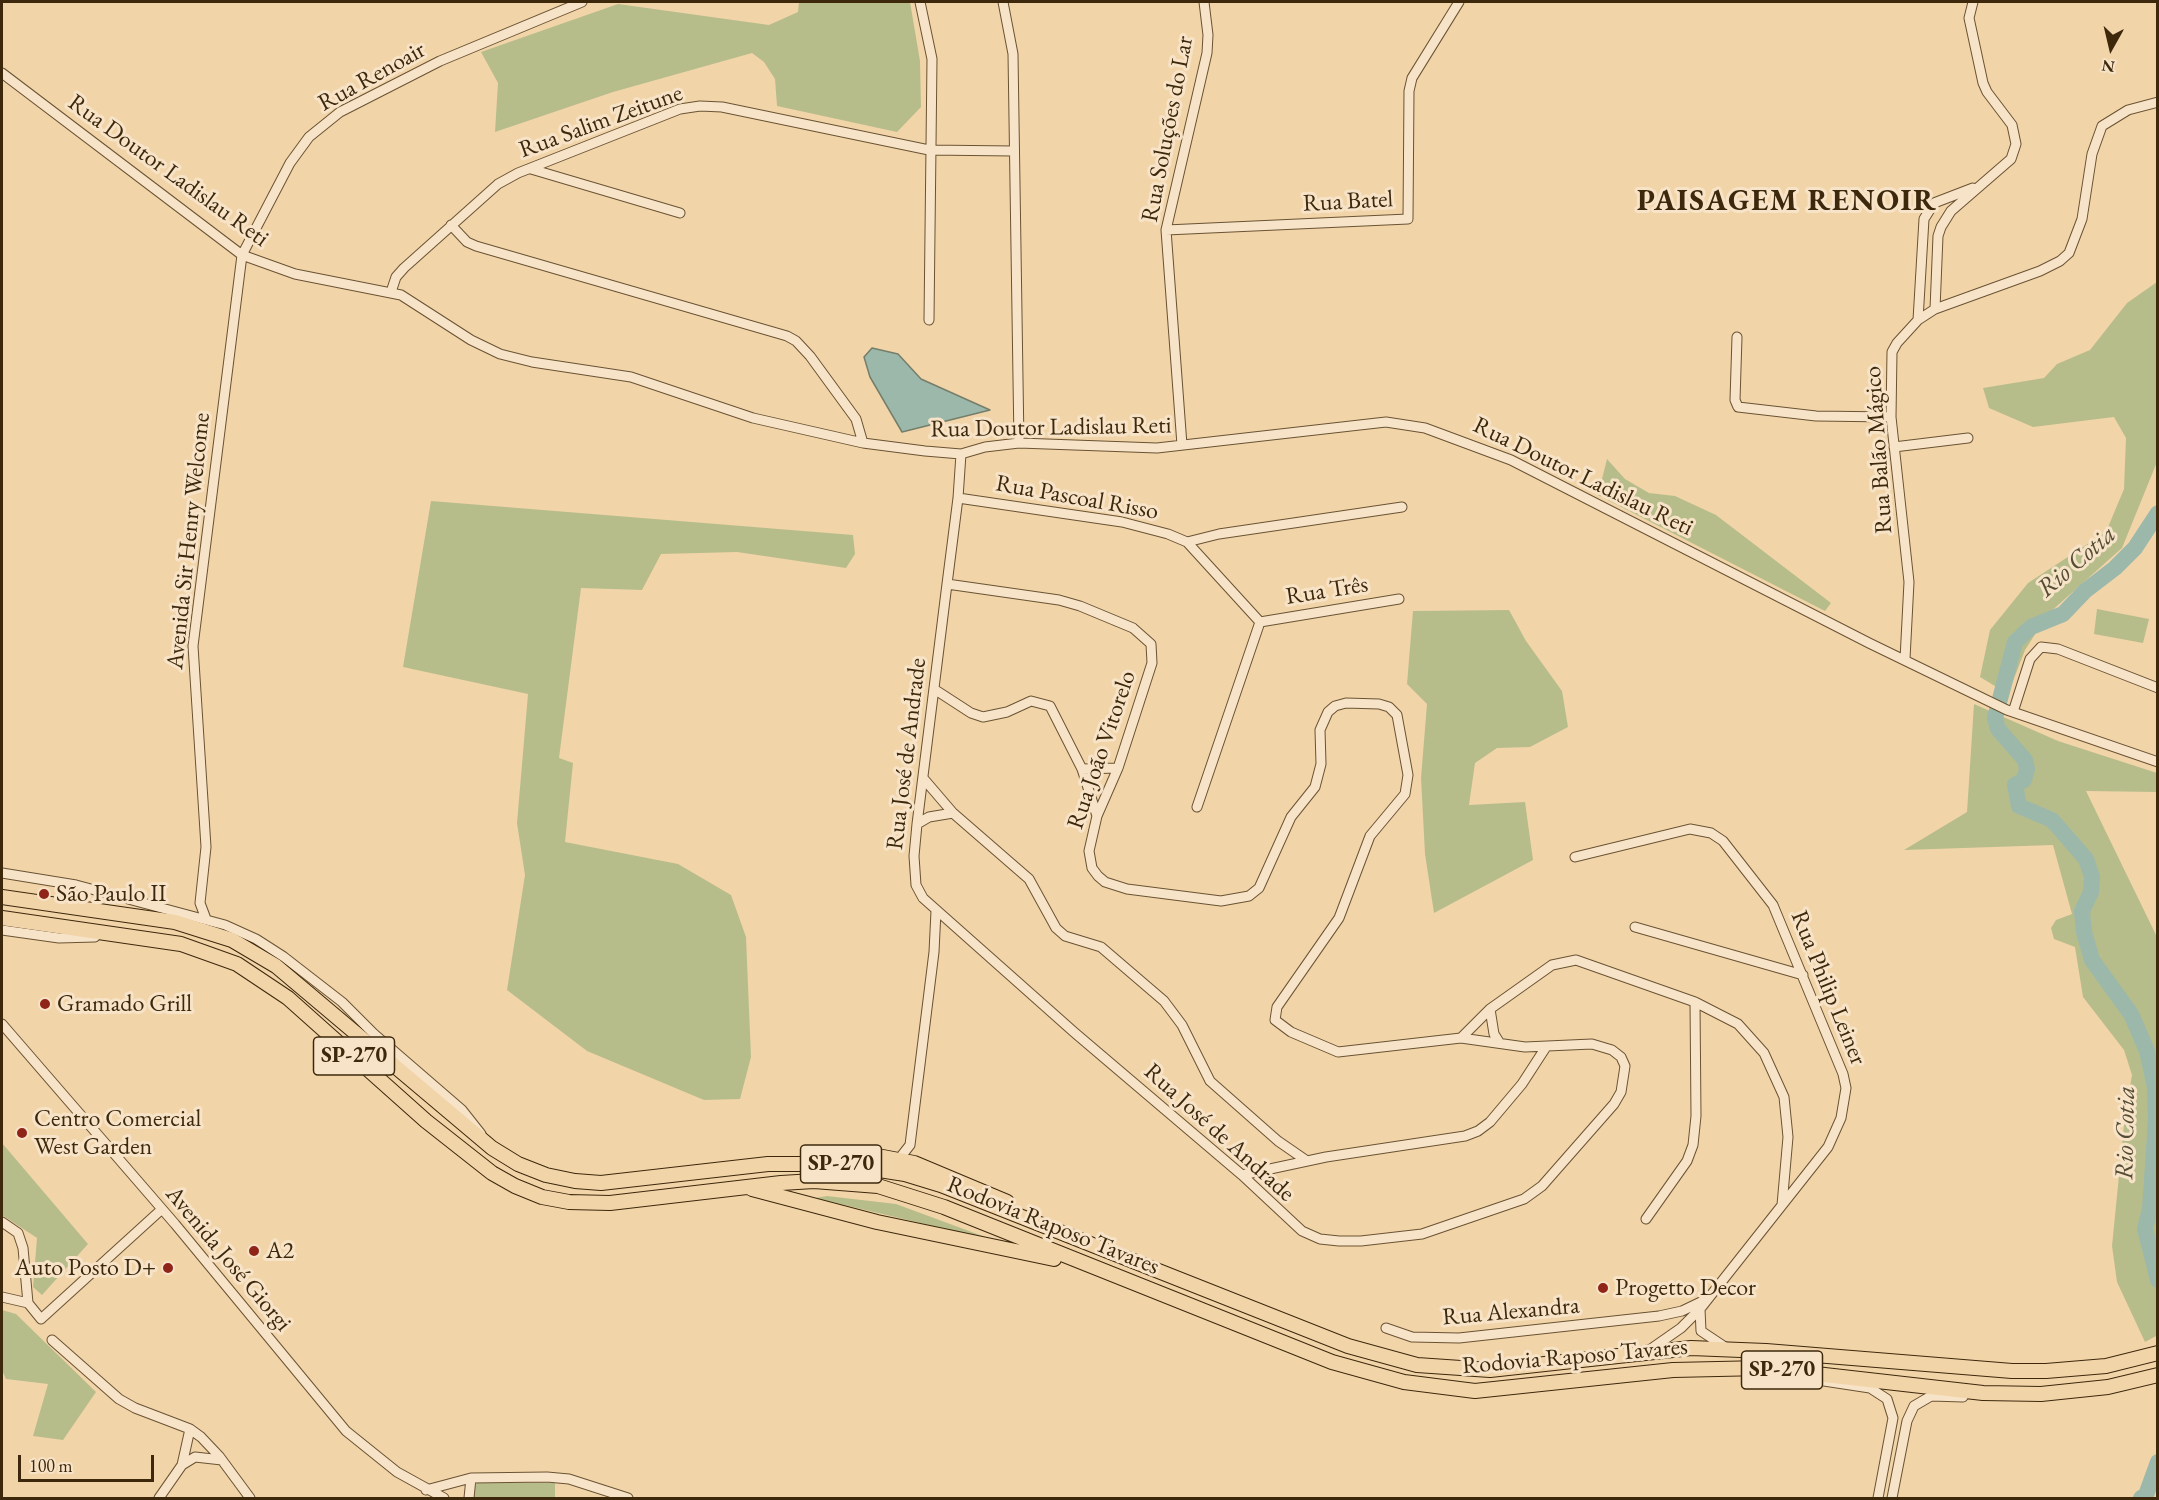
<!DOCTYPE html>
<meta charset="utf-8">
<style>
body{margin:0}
#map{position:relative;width:2159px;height:1500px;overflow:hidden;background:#f2d4a9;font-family:"EB Garamond",serif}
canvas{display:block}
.frame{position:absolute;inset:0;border:3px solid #3d280c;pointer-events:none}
.north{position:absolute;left:2081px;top:18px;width:60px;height:60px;-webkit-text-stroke:4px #f7e3c7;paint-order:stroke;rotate:188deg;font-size:16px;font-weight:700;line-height:24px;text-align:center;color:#3d280c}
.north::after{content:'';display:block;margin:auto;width:21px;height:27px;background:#3d280c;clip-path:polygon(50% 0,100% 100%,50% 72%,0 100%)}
.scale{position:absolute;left:18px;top:1455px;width:136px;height:27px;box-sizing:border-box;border:3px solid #3d280c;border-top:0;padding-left:8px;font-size:18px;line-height:21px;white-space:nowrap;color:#3d280c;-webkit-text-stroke:4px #f7e3c7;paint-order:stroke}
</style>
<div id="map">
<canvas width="2159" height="1500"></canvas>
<div class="frame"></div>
<div class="north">N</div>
<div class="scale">100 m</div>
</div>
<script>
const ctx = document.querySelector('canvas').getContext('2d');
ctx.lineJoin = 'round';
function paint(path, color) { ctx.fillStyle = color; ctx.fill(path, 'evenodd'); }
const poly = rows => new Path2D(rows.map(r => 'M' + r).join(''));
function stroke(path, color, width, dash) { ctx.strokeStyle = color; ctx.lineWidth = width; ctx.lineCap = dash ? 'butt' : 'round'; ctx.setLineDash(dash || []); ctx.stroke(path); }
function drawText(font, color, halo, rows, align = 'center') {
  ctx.font = font + ' "EB Garamond",serif'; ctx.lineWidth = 6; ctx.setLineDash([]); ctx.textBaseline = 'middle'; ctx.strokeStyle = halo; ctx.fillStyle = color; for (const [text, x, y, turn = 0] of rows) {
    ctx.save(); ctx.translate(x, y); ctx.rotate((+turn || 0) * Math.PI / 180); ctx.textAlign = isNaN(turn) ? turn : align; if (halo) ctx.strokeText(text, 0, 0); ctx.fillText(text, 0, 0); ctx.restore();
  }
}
paint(poly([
 [799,2,910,2,920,61,921,107,897,132,777,106,775,79,764,62,752,53,613,92,495,132,498,83,481,52,618,4,769,25,798,12],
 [2157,282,2157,462,2122,548,2048,614,2025,650,2008,694,1980,677,1990,630,2028,583,2106,532,2124,489,2126,438,2114,417,2033,427,1989,408,1983,388,2044,378,2057,364,2090,350,2127,303],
 [1607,459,1625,479,1649,493,1675,496,1716,515,1831,603,1825,611,1598,495],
 [431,501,853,535,855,554,846,568,737,552,661,554,642,590,581,588,559,758,573,763,565,842,678,864,731,895,746,937,751,1057,740,1099,704,1100,587,1051,507,990,525,875,517,823,528,694,403,667],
 [2097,609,2149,619,2143,643,2094,634],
 [1509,610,1526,641,1562,691,1568,727,1530,747,1497,748,1475,763,1469,805,1525,802,1533,860,1434,913,1425,854,1421,778,1427,704,1407,684,1413,611],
 [1974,704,2058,741,2157,773,2157,792,2086,791,2157,937,2158,1335,2145,1342,2117,1282,2112,1246,2125,1115,2132,1075,2124,1050,2083,997,2075,947,2054,939,2051,928,2056,920,2072,914,2053,845,1904,850,1967,812],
 [2,1143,88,1244,42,1295,33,1287,37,1238,2,1215],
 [827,1196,896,1204,996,1241,815,1198],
 [2,1310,16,1314,96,1392,63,1440,33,1436,48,1384,6,1379,2,1370],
 [477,1482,555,1483,555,1498,471,1498]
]), '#b7bd8a');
const water = poly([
 [872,348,898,354,921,379,990,410,902,432,870,377,864,357,872,348]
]);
paint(water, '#9bb8aa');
stroke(water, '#757e6b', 1.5);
stroke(poly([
 [2158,513,2135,548,2115,568,2085,591,2063,614,2031,627,2015,642,1995,718,1998,729,2025,760,2027,769,2024,780,2015,785,2019,806,2052,820,2086,859,2092,877,2091,892,2082,911,2084,932,2092,960,2131,1014,2147,1051,2155,1087,2156,1119,2150,1209,2145,1229,2158,1280],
 [2141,1498,2146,1495,2158,1462]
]), '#9bb8aa', 16);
const minor = poly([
 [920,2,932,59,929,320],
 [1003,2,1013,54,1019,443],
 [2,73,242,255,295,274,401,295,471,340,500,354,532,362,631,377,753,418,863,443,925,451,961,454,985,447,1019,443,1157,448,1386,422,1425,428,1511,460,1869,643,2007,710,2158,762],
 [531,169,680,213],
 [451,225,467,242,476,246,787,336,796,341,810,356,856,419,863,443],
 [1166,230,1408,219,1409,91,1412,78,1459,2],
 [391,292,396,277,404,268,498,184,518,173,680,109,700,106,722,107,929,150,1013,151],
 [1935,309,1938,236,1941,227,1951,211,2011,159,2016,144,2012,125,1987,92,1983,83,1969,18,1973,2],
 [1918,320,1924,219,1934,203,1973,188],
 [1737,337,1735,400,1738,407,1816,416,1891,417],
 [1182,445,1166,230,1207,53,1208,35,1204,2],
 [1894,447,1968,438],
 [958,498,1122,522,1168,534,1187,542,1219,534,1402,507],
 [1187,542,1260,622],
 [947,584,1059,600,1080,606,1133,628,1151,644,1152,663,1118,768,1097,816,1089,851,1092,868,1098,876,1105,882,1127,889,1221,901,1249,896,1259,888,1291,817,1315,787,1321,764,1320,730,1328,712,1335,706,1346,703,1379,704,1389,707,1397,715,1408,775,1405,794,1370,836,1339,918,1277,1007,1275,1020,1291,1032,1338,1052,1461,1038,1525,1047,1592,1044,1612,1050,1621,1057,1625,1066,1621,1092,1614,1104,1542,1186,1524,1199,1422,1234,1361,1241,1339,1241,1320,1239,1302,1231,1242,1175,1075,1033,923,898,916,885,914,856,917,824,947,584,958,498,961,454],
 [1260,622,1399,599],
 [1905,659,1909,582,1891,417,1892,352,1897,343,1918,320,1935,309,2040,271,2060,261,2069,253,2082,219,2092,154,2102,126,2128,110,2158,102],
 [934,689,971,713,983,717,1007,712,1031,701,1050,706,1082,769],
 [2013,712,2030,659,2041,647,2058,649,2158,688],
 [1197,807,1260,622],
 [953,813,1029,879,1056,928,1065,936,1101,947,1164,1001,1182,1025,1210,1081,1278,1141,1307,1161],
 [1097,816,1082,769,1118,768],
 [917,824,929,817,953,813,923,778],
 [1575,857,1690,829,1711,833,1723,841,1773,905,1843,1074,1846,1088,1841,1118,1828,1147,1700,1309,1681,1328,1648,1351],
 [2,873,76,885,225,925,256,939,284,957,342,1002,374,1034,462,1110,481,1134],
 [206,919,200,903,206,847,193,646,242,255,290,163,309,137,340,112,440,61,582,2],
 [1635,927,1803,975],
 [2,930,59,938,95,937],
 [1490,1009,1552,965,1576,960,1695,1002,1738,1024,1764,1053,1784,1097,1788,1137,1782,1205],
 [2,1024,175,1224,346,1431,397,1472,444,1498],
 [1461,1038,1490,1009,1494,1034,1499,1042],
 [899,1159,910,1145,934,952,936,911],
 [1242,1175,1326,1157,1465,1136,1478,1131,1490,1122,1522,1084,1546,1047],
 [1646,1219,1687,1161,1693,1145,1696,1116,1695,1002],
 [2,1222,18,1233,23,1248,28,1303],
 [2,1297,28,1303,41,1319,162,1209],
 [1700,1309,1701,1331,1725,1347],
 [1386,1328,1412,1337,1459,1338,1659,1316,1682,1311,1707,1299],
 [52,1340,119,1399,135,1408,190,1429,201,1437,219,1456,250,1498],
 [1791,1376,1870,1388,1887,1399,1893,1418,1878,1498],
 [182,1465,195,1457,222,1460],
 [426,1490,471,1478,547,1477,569,1479,628,1498],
 [159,1498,182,1465,190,1429],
 [469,1498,471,1478],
 [1892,1498,1907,1421,1914,1406,1931,1396,1963,1397]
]);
const highway = poly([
 [2,897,175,922,232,940,276,966,492,1148,518,1164,546,1175,575,1181,601,1183,768,1164,841,1164,905,1174,941,1185,1348,1346,1417,1365,1490,1370,1691,1348,1766,1351,2012,1371,2046,1371,2106,1366,2158,1353],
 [2,918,181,944,237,964,288,998,426,1121,492,1173,515,1186,542,1197,569,1202,610,1203,781,1183,814,1181,878,1186,944,1207,1332,1362,1404,1382,1475,1391,1673,1370,1763,1368,1983,1393,2041,1394,2108,1387,2158,1375],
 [825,1157,867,1154,914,1163,1007,1202],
 [752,1189,877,1222,1054,1259]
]);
stroke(minor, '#6a5333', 11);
stroke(highway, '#3d280c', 16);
stroke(minor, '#f7e3c7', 9);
stroke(highway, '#f2d4a9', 14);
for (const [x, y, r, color] of [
 [44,894,6,"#8f2418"],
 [45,1004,6,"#8f2418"],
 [22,1133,6,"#8f2418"],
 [254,1251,6,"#8f2418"],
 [168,1268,6,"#8f2418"],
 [1603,1288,6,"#8f2418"]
]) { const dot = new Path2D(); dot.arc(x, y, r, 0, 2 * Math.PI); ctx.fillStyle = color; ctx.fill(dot); stroke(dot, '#f7e3c7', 2); }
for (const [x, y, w] of [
 [354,1056,81],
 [841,1164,81],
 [1782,1370,81]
]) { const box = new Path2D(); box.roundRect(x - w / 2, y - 19, w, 38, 4.5); ctx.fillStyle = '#f7e3c7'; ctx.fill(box); stroke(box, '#3d280c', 1.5); }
drawText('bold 22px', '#3d280c', null, [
 ["SP-270",354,1056],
 ["SP-270",841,1164],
 ["SP-270",1782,1370]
]);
drawText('24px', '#3d280c', '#f7e3c7', [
 ["Rua Renoair",372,77,-29],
 ["Rua Salim Zeitune",601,122,-20],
 ["Rua Soluções do Lar",1168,129,-79],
 ["Rua Doutor Ladislau Reti",168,171,36],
 ["Rua Batel",1348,202,-3],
 ["Rua Doutor Ladislau Reti",1051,428,-1],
 ["Rua Balão Mágico",1879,450,-94],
 ["Rua Doutor Ladislau Reti",1583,477,26],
 ["Rua Pascoal Risso",1077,498,10],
 ["Avenida Sir Henry Welcome",189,541,-84],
 ["Rua Três",1327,591,-9],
 ["Rua João Vitorelo",1102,750,-71],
 ["Rua José de Andrade",907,754,-83],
 ["Rua Philip Leiner",1828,988,68],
 ["Rua José de Andrade",1219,1133,42],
 ["Rodovia Raposo Tavares",1053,1226,22],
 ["Avenida José Giorgi",228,1259,50],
 ["Rua Alexandra",1511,1312,-5],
 ["Rodovia Raposo Tavares",1575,1357,-5]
]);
drawText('24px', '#3d280c', '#f7e3c7', [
 ["São Paulo II",56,894],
 ["Gramado Grill",57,1004],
 ["Centro Comercial",34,1119],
 ["West Garden",34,1147],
 ["A2",266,1251],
 ["Auto Posto D+",156,1268,"right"],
 ["Progetto Decor",1615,1288]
], 'left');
drawText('italic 26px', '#544c34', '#f7e3c7', [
 ["Rio Cotia",2077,562,-41],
 ["Rio Cotia",2126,1133,-89]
]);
ctx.letterSpacing = '1.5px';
drawText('bold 30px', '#3d280c', '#f7e3c7', [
 ["PAISAGEM RENOIR",1787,202]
]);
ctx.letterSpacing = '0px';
</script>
